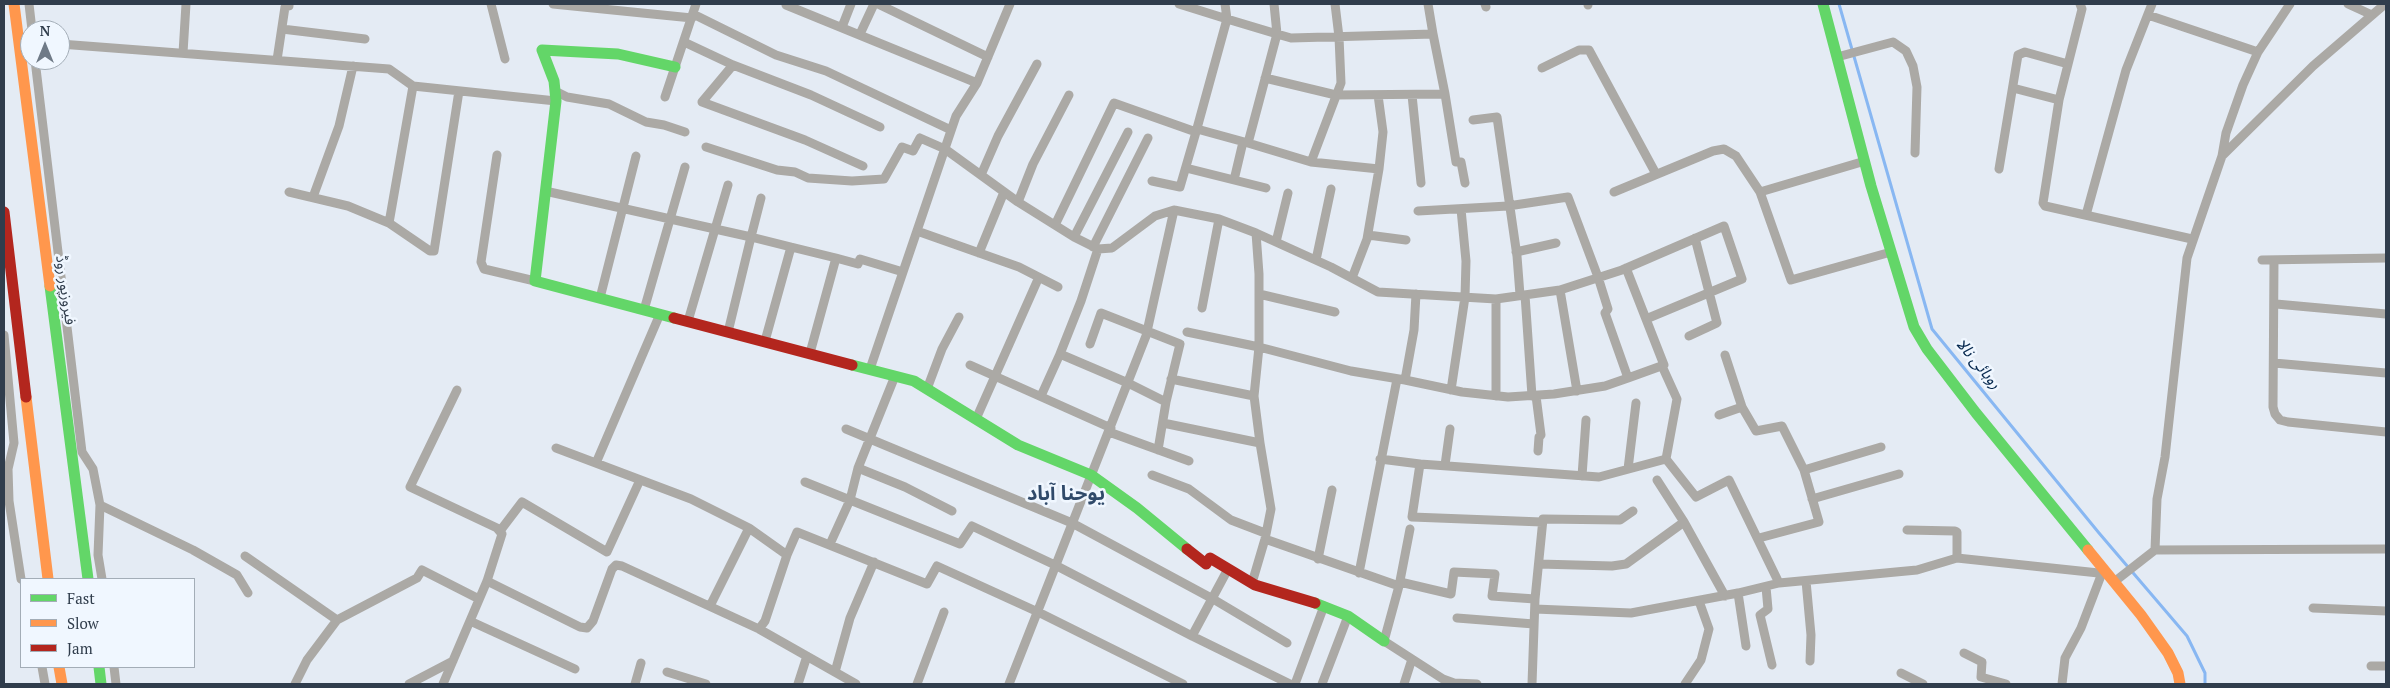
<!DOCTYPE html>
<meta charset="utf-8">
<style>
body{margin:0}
#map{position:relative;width:2390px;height:688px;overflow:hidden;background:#e4ebf4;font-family:"PT Serif",serif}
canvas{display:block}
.frame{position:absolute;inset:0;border:5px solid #303d4c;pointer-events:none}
.legend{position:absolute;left:20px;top:578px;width:175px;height:90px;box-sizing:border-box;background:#f0f7ff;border:1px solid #a3adb7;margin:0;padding:6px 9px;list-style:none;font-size:15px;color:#303d4c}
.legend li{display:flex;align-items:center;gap:10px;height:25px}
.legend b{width:25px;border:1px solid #a3adb7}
.north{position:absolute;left:20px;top:20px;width:50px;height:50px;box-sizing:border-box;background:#f0f7ff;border:1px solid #a3adb7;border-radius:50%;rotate:0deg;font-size:14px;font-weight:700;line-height:20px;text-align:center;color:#303d4c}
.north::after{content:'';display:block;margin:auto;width:18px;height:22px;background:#6f7a87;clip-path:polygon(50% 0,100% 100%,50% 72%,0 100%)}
</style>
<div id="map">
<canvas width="2390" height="688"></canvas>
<div class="frame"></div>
<ul class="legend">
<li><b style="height:6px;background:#63d668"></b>Fast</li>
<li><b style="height:6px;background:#ff974d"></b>Slow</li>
<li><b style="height:6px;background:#b3261e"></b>Jam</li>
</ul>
<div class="north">N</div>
</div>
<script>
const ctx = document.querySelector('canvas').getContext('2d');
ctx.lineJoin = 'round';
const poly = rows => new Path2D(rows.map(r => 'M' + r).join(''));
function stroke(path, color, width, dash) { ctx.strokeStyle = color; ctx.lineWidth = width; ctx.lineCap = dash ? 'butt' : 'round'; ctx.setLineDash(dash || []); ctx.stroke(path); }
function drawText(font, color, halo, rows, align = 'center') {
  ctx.font = font + ' "PT Serif","Noto Sans Arabic",serif'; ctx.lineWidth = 5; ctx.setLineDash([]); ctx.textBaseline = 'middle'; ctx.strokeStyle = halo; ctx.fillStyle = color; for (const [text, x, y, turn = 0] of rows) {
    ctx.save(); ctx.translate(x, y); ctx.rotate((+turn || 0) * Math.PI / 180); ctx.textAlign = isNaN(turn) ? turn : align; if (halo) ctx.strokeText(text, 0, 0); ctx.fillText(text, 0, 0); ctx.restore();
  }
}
stroke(poly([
 [1839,4,1932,329,2099,533,2187,636,2205,673,2205,684]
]), '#88b7f2', 3);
stroke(poly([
 [29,4,32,30],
 [491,4,505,59],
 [553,4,692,18],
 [878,4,988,57],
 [1179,4,1227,19,1196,132],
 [1225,4,1227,19,1277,34,1274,4],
 [1428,4,1433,34],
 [1485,4,1486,7],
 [1588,4,1588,5],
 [2080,4,2082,9,2059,100,2043,203,2045,206,2192,239],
 [2348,4,2372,15],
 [786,5,977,83],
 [693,14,776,55,826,71,951,130],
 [2148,15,2258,52],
 [842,27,851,4],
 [282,29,365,39],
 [860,34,874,4],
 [684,42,733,65,811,95,880,127],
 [60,44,389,69,413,86,556,101],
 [183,53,186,4],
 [1837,57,1893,42,1906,51,1913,66,1917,87,1915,153],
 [35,60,82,452,93,469,100,505,98,555,102,579],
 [277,60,285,7,289,6,289,4],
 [733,65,702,102,805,140,863,166],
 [1542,68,1579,50,1589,50,1656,174],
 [1265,78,1336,95,1445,94,1456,162,1461,162,1465,183],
 [2013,88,2059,100],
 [555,91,567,97,609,104,646,122,664,125,685,132],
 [1412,95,1421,183],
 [665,97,696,4],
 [1473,120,1497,117,1517,256,1520,295],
 [1197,129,1248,143,1277,34,1291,38,1433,34,1445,94],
 [1248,143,1311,162,1341,83,1339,37,1335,4],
 [706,147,777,170,795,172,808,178,852,181,884,179,902,147,913,151,920,138,945,149,1018,202,1074,237,1098,249,1112,248,1155,216,1174,210,1219,219,1256,233,1331,267,1378,292,1496,299,1560,290,1622,270,1724,226,1742,279,1646,319],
 [497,155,481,262,484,269,535,281],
 [2222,156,2313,66,2385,4],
 [1311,162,1379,169],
 [1186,168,1234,180,1243,142],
 [1999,169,2018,55,2025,52,2068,64],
 [981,175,998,136,1037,64],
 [1234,180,1266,188],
 [545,191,751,237,761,198],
 [289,192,348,206,389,223,430,251,434,251,459,91],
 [1614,192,1713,151,1724,149,1736,156,1760,192,1791,280,1891,252],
 [1760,192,1865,161],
 [313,197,339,126,353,66],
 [1018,202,1033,164,1069,95],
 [2086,215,2126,70,2152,4],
 [389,223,413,86],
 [1055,225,1114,103,1196,132,1180,187,1152,181],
 [917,231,1019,267,1058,287],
 [1256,233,1259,274,1259,347,1254,396,1260,443],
 [1368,235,1406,240],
 [1074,237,1128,132],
 [1276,242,1288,193],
 [1093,247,1148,138],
 [1516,252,1556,243],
 [979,253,1004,192],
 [1316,260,1331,189],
 [2262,260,2386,258],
 [2274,260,2273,407,2275,414,2280,420,2288,422,2386,432],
 [1626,268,1664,365,1628,378],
 [1352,278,1367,239,1379,169,1383,132,1378,95],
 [1560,290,1577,391],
 [1259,294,1335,312],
 [1416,294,1414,330,1405,380,1462,392,1508,397,1554,394,1605,386,1628,378,1605,313,1608,309,1598,277,1568,197,1508,206,1418,211],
 [1525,295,1532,396],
 [600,298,636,156],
 [1496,299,1496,396],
 [2276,304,2386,314],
 [1202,308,1219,219],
 [644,310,685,167],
 [688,321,728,185],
 [728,332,751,237,791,247],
 [1187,332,1259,347,1351,371,1405,380],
 [4,335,14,443,8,469,9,501,21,579],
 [1689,336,1717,323,1695,238],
 [765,341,791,247,836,258],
 [1090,344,1101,313,1180,344,1166,402],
 [810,353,836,258,858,264,860,259,903,272],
 [1060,354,1081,301,1098,249],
 [1725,355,1742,407],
 [2274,363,2386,373],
 [970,365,1111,428],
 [870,369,956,116,977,83,1010,4],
 [1171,379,1254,396],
 [927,389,942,349,959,317],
 [1451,390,1465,297,1466,261,1461,209],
 [1041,396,1060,354,1128,383,1166,402,1158,450],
 [1536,396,1541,435,1539,437,1538,451],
 [1719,415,1742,407,1756,431,1782,426,1804,470,1819,522,1759,538],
 [976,419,1039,277],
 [1163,423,1260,443,1271,509,1265,539,1252,583],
 [846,429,1072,523,1213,599,1287,643],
 [1109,432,1189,461],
 [556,448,691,499,749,528,787,555,797,532,927,584,937,566,1038,612,1183,684],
 [1380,459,1420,464,1599,477,1666,459,1677,399,1662,366],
 [1666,459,1696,497,1729,480,1779,583],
 [596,463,660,314],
 [1420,464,1412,517,1542,522],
 [1445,465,1450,429],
 [858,468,895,376],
 [1628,469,1636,403],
 [1804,470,1881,447],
 [1152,475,1189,489,1231,520,1265,533],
 [1582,476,1586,420],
 [1657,480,1684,522,1725,596],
 [805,482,960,544,972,526,1055,565,1192,636,1228,569],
 [1812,499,1899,474],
 [100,505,193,550,237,575,248,593],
 [1907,530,1955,531,1957,532,1957,558],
 [500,531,522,502,607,552,640,480],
 [1265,539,1399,586,1384,641,1443,679,1454,683,1477,684],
 [830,544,850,500,858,468,905,487,952,511],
 [2155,550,2157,499,2165,457,2187,258,2222,156,2226,133,2243,85,2258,52,2290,4],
 [245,556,337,620],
 [1318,559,1332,490],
 [1539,564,1612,566,1626,564,1684,522],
 [1359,573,1397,379],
 [487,581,580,627,587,628,593,621,612,569,616,565,622,566,759,629,856,684],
 [1806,581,1811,635,1810,661],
 [1400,582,1451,594,1454,572,1495,574,1492,596,1535,599],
 [2114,582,2155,550,2386,549],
 [1399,586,1410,529],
 [1766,587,1768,609,1760,615,1772,665],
 [1738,593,1746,646],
 [710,606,749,528],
 [2313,608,2386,611],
 [1535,609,1631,613,1738,593,1779,583,1917,570,1957,558,2108,574],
 [1457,618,1534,624],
 [470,621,575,669],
 [759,629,765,621,787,555],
 [1192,636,1290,684],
 [1964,653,1982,662,1981,677,2006,684],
 [2371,666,2386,666],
 [42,667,45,684],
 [114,667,116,684],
 [667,672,706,684],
 [835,672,850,618,874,562],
 [1901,673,1923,684],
 [295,684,307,660,337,620,417,578,422,570,479,599],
 [409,684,453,661],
 [443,684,487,581,502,534,497,528,410,487,457,390],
 [635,684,641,663],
 [798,684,807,656],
 [917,684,944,612],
 [1009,684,1146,336,1174,210],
 [1295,684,1324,606],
 [1322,684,1348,616],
 [1404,684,1412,659],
 [1532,684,1535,599,1543,519,1620,520,1633,511],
 [1685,684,1701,660,1709,629,1699,601],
 [2062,684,2065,658,2081,628,2102,573]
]), '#aba9a5', 9);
stroke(poly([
 [1823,4,1871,186,1914,327,1927,349,1976,413,2088,550],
 [50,286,88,579],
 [674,318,535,281,556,101,554,81,542,50,618,54,675,67],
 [852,365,914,381,1018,445,1091,475,1137,508,1187,549],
 [1315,603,1348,616,1384,641],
 [99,667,101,684]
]), '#63d668', 11);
stroke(poly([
 [14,4,50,286],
 [26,397,48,579],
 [2088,550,2141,615,2168,653,2178,673,2180,684],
 [59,667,62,684]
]), '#ff974d', 11);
stroke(poly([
 [4,212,26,397],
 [674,318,852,365],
 [1187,549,1206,564,1210,558,1255,585,1315,603]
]), '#b3261e', 11);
drawText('15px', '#303d4c', '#f0f7ff', [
 ["فیروزپور روڈ",65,290,82]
]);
drawText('italic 16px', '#07294f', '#f0f7ff', [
 ["روہائی نالا",1978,364,50]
]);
drawText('bold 20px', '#304a6a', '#f0f7ff', [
 ["یوحنا آباد",1066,494]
]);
</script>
